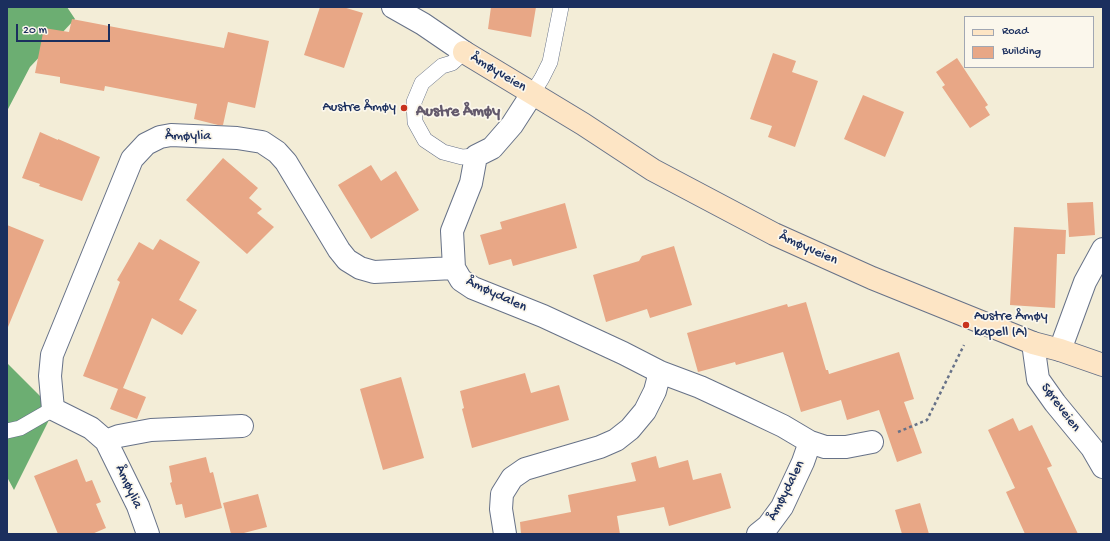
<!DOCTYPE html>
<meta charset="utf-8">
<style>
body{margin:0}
#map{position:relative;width:1110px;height:541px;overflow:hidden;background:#f3edd7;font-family:"Gochi Hand",sans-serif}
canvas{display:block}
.frame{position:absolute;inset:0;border:8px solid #1b2f5e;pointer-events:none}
.legend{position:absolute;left:964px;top:16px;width:130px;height:52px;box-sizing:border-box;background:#fbf7ec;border:1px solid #a1a7b3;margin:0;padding:5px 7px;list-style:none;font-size:12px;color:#1b2f5e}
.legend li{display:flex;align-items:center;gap:8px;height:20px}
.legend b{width:20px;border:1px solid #a1a7b3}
.scale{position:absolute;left:16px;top:24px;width:94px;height:18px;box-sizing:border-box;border:2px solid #1b2f5e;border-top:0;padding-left:5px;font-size:12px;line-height:14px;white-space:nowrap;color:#1b2f5e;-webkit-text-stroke:3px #fbf7ec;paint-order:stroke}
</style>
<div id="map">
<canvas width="1110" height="541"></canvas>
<div class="frame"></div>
<ul class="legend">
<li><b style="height:5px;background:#fde5c5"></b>Road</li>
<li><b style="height:11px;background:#e8a786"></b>Building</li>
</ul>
<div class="scale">20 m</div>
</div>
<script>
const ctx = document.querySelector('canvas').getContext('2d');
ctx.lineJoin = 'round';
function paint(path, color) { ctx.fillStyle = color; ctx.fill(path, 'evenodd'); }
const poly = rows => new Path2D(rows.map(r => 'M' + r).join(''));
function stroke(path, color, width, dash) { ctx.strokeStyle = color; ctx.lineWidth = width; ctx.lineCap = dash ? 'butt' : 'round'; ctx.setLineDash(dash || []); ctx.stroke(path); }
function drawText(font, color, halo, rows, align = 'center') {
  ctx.font = font + ' "Gochi Hand",sans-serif'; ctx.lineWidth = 3.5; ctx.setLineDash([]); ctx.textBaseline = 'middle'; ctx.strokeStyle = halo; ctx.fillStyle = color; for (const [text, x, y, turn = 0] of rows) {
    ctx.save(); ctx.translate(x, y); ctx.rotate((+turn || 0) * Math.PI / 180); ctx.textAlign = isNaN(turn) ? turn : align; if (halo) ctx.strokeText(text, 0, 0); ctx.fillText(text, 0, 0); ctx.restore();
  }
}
paint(poly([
 [7,7,67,7,75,19,30,67,7,111],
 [7,363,54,410,14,490,7,477]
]), '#6cae72');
paint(poly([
 [320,7,343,7,363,13,344,68,304,55],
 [491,7,536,7,531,37,488,29],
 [72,19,224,48,228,32,269,41,255,108,228,102,223,125,218,125,194,119,197,104,105,86,104,91,60,83,60,77,35,73,44,28,69,32],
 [773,53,796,61,792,72,818,81,795,147,768,137,772,126,750,119],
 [957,58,988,105,985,107,990,115,970,128,942,87,945,85,936,72],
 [863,95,904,112,885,157,844,139],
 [40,132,58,140,58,139,100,157,82,201,39,186,40,184,22,178],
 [223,158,258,188,249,198,262,209,257,213,274,227,247,254,186,200],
 [371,165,381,181,396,171,419,210,371,239,338,185],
 [1093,202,1095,235,1069,237,1067,203],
 [565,203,577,248,513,266,511,259,489,265,480,235,502,229,500,222],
 [7,225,44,240,8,327,7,327],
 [1014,227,1066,230,1065,254,1057,254,1055,308,1010,305],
 [160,239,200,262,179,300,197,310,182,335,152,318,123,388,146,397,137,419,110,409,118,389,83,376,120,282,117,280,139,242,153,250],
 [674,246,692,305,650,318,647,309,606,322,593,275,639,261,642,256],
 [806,302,826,370,828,370,829,374,899,352,914,399,904,402,922,453,897,462,879,410,847,420,841,400,801,412,783,352,736,365,735,362,698,372,687,333,787,304,788,307],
 [525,373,531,393,559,385,569,420,472,448,462,409,464,408,460,391],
 [401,377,424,458,383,470,360,389],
 [1013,418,1019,431,1032,425,1052,466,1047,468,1078,534,1025,534,1006,492,1015,488,988,430],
 [656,456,659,468,688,460,693,480,721,473,731,508,669,526,664,507,617,516,620,534,521,534,520,522,571,512,568,495,636,481,631,463],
 [206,457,210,473,213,472,222,508,185,518,182,504,176,505,170,483,172,482,169,466],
 [77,459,86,482,92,480,101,502,96,504,106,528,92,534,58,534,34,476],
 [258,494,267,527,240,534,231,534,223,503],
 [920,503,929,534,902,534,895,510]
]), '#e8a786');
const lane = poly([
 [464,52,452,63,442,66,422,83,414,102,415,122,425,140,443,152,462,157,476,156],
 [532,94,542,78,550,62,561,7],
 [7,431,20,428,53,409]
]);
const street = poly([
 [393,7,423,24,464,52],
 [532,94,512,125,492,148,476,156,471,183,452,231,454,268,461,280,473,288,543,316,623,353,660,372,700,387,743,407,783,426,810,442,825,447,846,447,872,442],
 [1033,343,1038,379,1055,403,1092,448,1103,467],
 [1060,350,1085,282,1103,249],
 [106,441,119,436,151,430,242,426],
 [148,534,138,506,106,441,91,428,53,409,50,376,52,355,132,159,146,144,160,137,171,135,237,138,262,142,277,152,286,162,339,250,347,260,360,268,374,272,454,268],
 [505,534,501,509,502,494,512,478,525,469,600,447,616,440,630,429,645,411,655,391,660,372],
 [758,534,768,526,782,507,803,462,810,442]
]);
const secondary = poly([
 [464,52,583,124,653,170,774,234,872,278,1033,343,1060,350,1103,365]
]);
stroke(lane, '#677288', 16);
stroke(street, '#677288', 24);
stroke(secondary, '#677288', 24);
stroke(poly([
 [898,432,927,420,964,345]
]), '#677288', 2.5, [3, 3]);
stroke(lane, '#fff', 15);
stroke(street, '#fff', 22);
stroke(secondary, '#fde5c5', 22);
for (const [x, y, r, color] of [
 [404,108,4,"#c8321e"],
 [966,325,4,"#c8321e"]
]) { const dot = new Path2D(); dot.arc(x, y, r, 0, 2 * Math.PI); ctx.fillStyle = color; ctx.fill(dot); stroke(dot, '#fbf7ec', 1.5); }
drawText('14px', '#1b2f5e', '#fbf7ec', [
 ["Åmøyveien",498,73,31],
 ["Åmøylia",188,137],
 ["Åmøyveien",808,249,24],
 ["Åmøydalen",496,295,25],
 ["Søreveien",1060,408,53],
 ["Åmøylia",128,487,65],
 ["Åmøydalen",787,491,-63]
]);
drawText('14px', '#1b2f5e', '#fbf7ec', [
 ["Austre Åmøy",396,108],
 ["Austre Åmøy",974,317,"left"],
 ["kapell (A)",974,333,"left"]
], 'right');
drawText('bold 16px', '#63596c', '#fbf7ec', [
 ["Austre Åmøy",458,113]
]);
</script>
